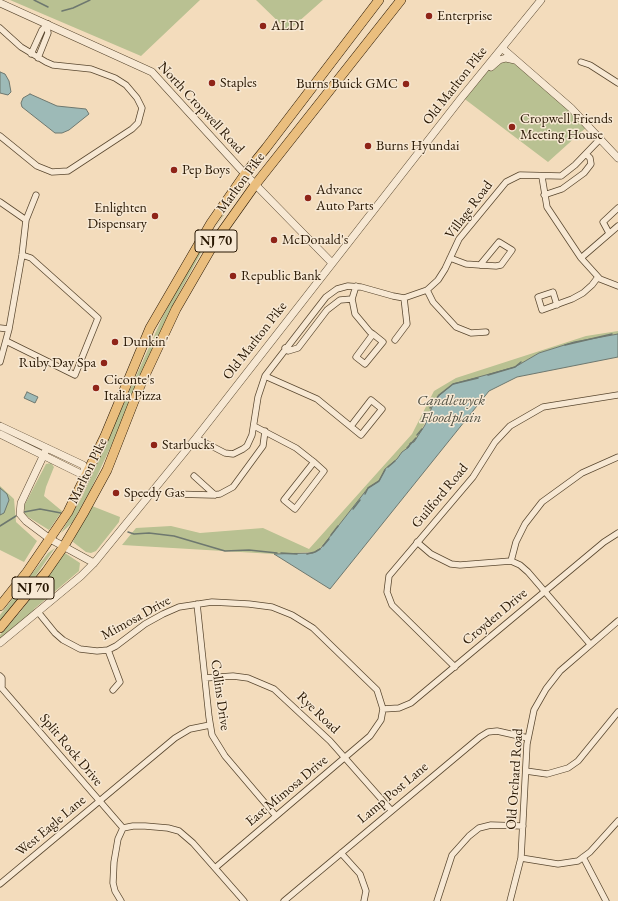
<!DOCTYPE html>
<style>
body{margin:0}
canvas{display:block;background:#f3dcbc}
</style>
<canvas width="618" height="901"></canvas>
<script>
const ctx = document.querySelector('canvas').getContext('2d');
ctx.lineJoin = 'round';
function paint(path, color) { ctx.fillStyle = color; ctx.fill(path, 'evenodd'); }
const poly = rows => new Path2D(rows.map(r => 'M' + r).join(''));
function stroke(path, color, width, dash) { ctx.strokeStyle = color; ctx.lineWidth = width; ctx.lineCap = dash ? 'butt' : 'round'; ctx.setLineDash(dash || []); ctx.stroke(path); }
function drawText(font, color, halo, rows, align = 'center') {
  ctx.font = font + ' "EB Garamond",serif'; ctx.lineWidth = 3; ctx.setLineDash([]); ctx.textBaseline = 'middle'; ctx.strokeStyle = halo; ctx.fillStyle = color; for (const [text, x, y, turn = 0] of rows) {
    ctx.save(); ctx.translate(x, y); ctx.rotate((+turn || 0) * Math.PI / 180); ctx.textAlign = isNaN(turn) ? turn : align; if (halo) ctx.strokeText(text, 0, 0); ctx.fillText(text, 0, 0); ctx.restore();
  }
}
paint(poly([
 [10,0,200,0,141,56],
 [256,0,323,0,288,31],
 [512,59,588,126,548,162,462,97,496,61],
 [244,184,246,185,214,229,177,297,152,350,112,444,90,491,72,523,61,533,82,497,163,316,192,262],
 [618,331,618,334,574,342,539,353,515,367,451,385,435,399,424,425,414,442,410,443,409,447,397,459,385,469,379,481,368,488,326,543,315,552,274,554,122,545,136,528,171,526,200,533,263,528,309,549,412,434,434,391,456,378,586,336],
 [51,463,54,467,46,487,44,496,62,511,49,530,25,515,24,506,46,464],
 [0,486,14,499,16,522,37,541,24,562,0,550],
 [92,506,120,517,119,522,96,551,91,553,86,552,73,542,75,536],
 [55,548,23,594,0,621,0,615,48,553],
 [65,553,80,563,79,571,34,609,33,613,0,639,0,635,21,611]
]), '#b9c192');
const water = poly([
 [0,72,5,74,9,81,11,92,8,95,0,93,0,72],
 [30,94,57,106,86,109,89,114,69,130,62,133,55,133,22,107,21,103,23,98,30,94],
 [618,334,618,357,517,377,489,391,330,589,274,554,313,553,321,548,368,488,379,481,385,469,397,459,402,452,409,447,410,443,414,442,425,425,435,399,453,384,515,367,539,353,574,342,618,334],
 [27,392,38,397,35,403,24,398,27,392],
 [0,488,7,494,9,500,4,513,0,515,0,488]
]);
paint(water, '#9dbab7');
stroke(water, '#6e786f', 1);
stroke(poly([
 [34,0,48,7],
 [62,11,73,8,90,0],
 [565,345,612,334],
 [488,375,515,367,521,362],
 [430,408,439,395,453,384,478,378],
 [417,435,422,429],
 [407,448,416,438],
 [388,467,395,461],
 [365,494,368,488,379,481,385,470],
 [353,509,360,500],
 [24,512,40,509,61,513],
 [0,526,16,516],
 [128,532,134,534,149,533,174,536,225,551,249,550,277,553],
 [331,535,338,526],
 [323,546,329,539],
 [281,553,297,554],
 [307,554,315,552,320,549]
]), '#6e786f', 1.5);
const minor = poly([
 [0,28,21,47,46,62,53,65,91,69,115,78,126,85,137,98,142,108,138,123,132,129,68,171,52,172,37,166,0,136],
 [31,54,42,30,48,24],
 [38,58,48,33,47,27],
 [581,62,590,65,618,83],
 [542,177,547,207,581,258,600,279,618,286],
 [544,195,562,189,584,173,591,164,590,158,586,154],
 [0,202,26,220],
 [609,233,603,222,618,208],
 [450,258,466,264,480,265,496,266,501,265,512,250,499,242,480,265],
 [581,258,618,226],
 [356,286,352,299,355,314,370,332,373,334,383,342,365,364,356,357,373,334],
 [427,290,433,302,456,327,471,333,486,332],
 [557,305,553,292,538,297,542,310,553,306,561,303,572,299,583,293,592,285,598,277],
 [0,328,9,329],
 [395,340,407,324,404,298],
 [6,341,75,375,98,318,31,258,22,255],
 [285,348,288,351,298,348,327,310,340,300,352,299],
 [0,362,9,329,22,255,26,220,36,195],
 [265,376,317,399,361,435,382,409,371,400,351,426],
 [254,426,296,448,310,459,314,462,324,471,295,509,284,500,314,462],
 [196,438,225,453,233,454,243,449,247,446,252,435,258,397,265,376,326,297,337,289,348,286,361,287,393,296,404,298,427,290,438,280,445,269,459,239,506,182,520,175,561,176,575,165,600,139],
 [194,476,215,495],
 [173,494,212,495,220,494,233,487,263,446,265,431],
 [417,542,431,554,451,564,460,565,511,561,520,565,528,572,590,644],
 [511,561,516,542,525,524,542,502,582,473,618,457],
 [197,604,209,717,212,735,225,756,276,816],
 [38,612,55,633,63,640,80,649,97,651,108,650,116,646,145,624,163,614,179,607,212,602,249,604,272,607,292,615,313,628,377,690,383,709,381,720,370,736,215,868],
 [108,650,120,682,113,690],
 [455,667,392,605,387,592,389,576,473,477,495,442,510,426,543,407,618,395],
 [0,676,2,678,2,686],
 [205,678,233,676,248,678,274,689,330,741,391,810],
 [0,686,123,828],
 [383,709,399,708,411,703,604,542,618,533],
 [526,771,547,774,568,768,578,761,618,712],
 [123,828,133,826,145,826,168,828,179,831,193,843,244,901],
 [341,853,360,874,366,891,364,901],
 [583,857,606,901],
 [521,858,558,864,578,861,590,852,618,821],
 [0,884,175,738,190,729,210,725],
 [121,901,115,891,113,883,114,862,118,839,123,828],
 [284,901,480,737,488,732,497,731,528,738],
 [437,901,452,855,469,836,479,828,491,825,523,826],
 [510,901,521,858,527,744,534,710,546,689,560,671,618,621]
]);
const tertiary = poly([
 [0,3,152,72,245,174,332,263],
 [502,48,571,108,618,158],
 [491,67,499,60,506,58,515,60],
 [0,426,83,465,86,472],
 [0,434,79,473,88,473],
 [47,448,21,503,20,514,26,521,50,539,94,563],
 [0,643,81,576,94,563,196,438,462,97,541,0]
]);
const trunk = poly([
 [0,606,27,572,68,512,105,436,150,328,211,223,245,174,266,148,379,0],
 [0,628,46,572,64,546,83,514,107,470,140,386,176,309,216,240,255,185,401,0]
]);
stroke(minor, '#5a4830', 7);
stroke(tertiary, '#5a4830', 8);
stroke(trunk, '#271602', 10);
stroke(minor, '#f7e8d3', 5.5);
stroke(tertiary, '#f7e8d3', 7);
stroke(trunk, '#eabe7e', 9);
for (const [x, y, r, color] of [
 [429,16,4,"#8f2418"],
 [263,26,4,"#8f2418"],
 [212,83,4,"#8f2418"],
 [406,84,4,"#8f2418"],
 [512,127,4,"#8f2418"],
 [368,146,4,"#8f2418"],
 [174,170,4,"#8f2418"],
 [308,198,4,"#8f2418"],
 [155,216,4,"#8f2418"],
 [274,240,4,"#8f2418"],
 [233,276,4,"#8f2418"],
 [115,342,4,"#8f2418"],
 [104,363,4,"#8f2418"],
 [96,388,4,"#8f2418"],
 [154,445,4,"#8f2418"],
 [116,493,4,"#8f2418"]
]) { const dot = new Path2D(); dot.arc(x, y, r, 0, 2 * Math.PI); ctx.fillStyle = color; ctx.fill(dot); stroke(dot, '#f7e8d3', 1.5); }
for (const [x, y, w] of [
 [216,241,42],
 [33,588,42]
]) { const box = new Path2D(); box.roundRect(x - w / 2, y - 11, w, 22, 3); ctx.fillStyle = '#f7e8d3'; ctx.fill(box); stroke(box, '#271602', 1); }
drawText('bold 13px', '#271602', null, [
 ["NJ 70",216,241],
 ["NJ 70",33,588]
]);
drawText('14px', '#271602', '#f7e8d3', [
 ["Enterprise",437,16],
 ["ALDI",271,26],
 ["Staples",220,83],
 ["Burns Buick GMC",398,84,"right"],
 ["Cropwell Friends",520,119],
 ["Meeting House",520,135],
 ["Burns Hyundai",376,146],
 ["Pep Boys",182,170],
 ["Advance",316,190],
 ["Auto Parts",316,206],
 ["Enlighten",147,208,"right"],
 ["Dispensary",147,224,"right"],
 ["McDonald's",282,240],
 ["Republic Bank",241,276],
 ["Dunkin'",123,342],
 ["Ruby Day Spa",96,363,"right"],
 ["Ciconte's",104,380],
 ["Italia Pizza",104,396],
 ["Starbucks",162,445],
 ["Speedy Gas",124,493]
], 'left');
drawText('14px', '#271602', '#f7e8d3', [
 ["Old Marlton Pike",455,86,-52],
 ["North Cropwell Road",201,108,47],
 ["Marlton Pike",241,183,-54],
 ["Village Road",469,210,-53],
 ["Old Marlton Pike",255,341,-52],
 ["Marlton Pike",88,471,-64],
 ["Guilford Road",440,496,-50],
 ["Croyden Drive",495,617,-40],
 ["Mimosa Drive",136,618,-29],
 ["Collins Drive",220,695,82],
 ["Rye Road",318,713,44],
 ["Split Rock Drive",71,750,50],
 ["Old Orchard Road",515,779,-86],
 ["East Mimosa Drive",287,791,-40],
 ["Lamp Post Lane",393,793,-40],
 ["West Eagle Lane",51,826,-40]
]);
drawText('italic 15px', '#504f41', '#f7e8d3', [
 ["Candlewyck",451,401],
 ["Floodplain",451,418]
]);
</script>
